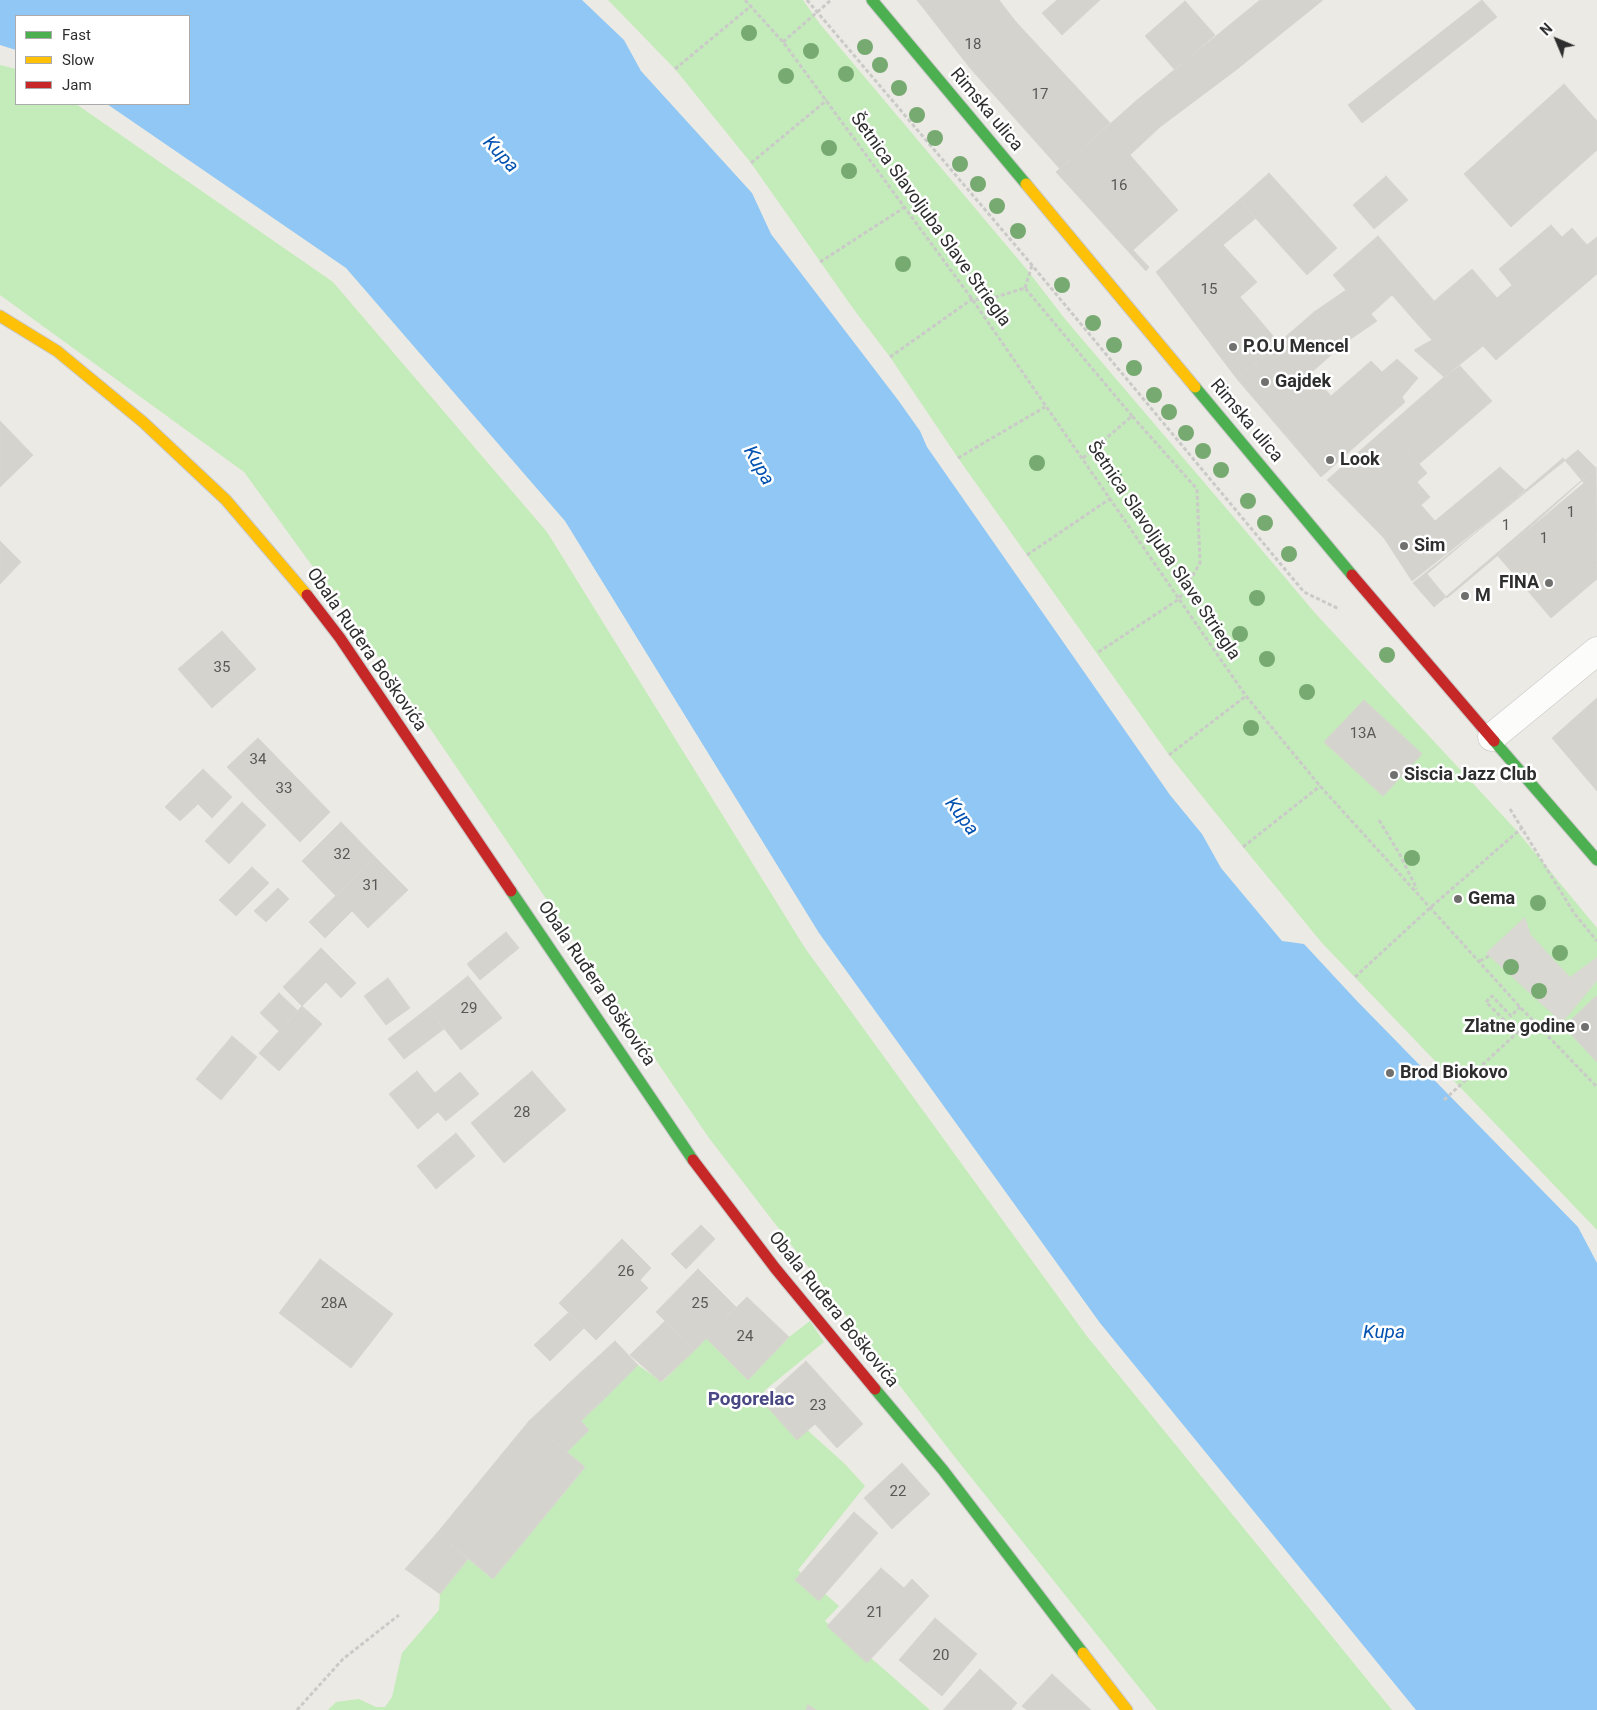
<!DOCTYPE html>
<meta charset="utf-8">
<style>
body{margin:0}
#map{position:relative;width:1597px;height:1710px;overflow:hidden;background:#eceae4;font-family:Roboto,sans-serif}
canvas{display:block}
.legend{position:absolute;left:15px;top:15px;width:175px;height:90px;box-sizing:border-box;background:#fff;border:1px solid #ababab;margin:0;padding:6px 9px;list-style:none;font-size:15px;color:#2e2e2e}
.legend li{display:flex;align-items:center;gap:10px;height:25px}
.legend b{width:25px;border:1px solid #ababab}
.north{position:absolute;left:1532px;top:15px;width:50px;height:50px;-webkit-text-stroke:4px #fff;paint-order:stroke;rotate:315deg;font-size:14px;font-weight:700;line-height:20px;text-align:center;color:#2e2e2e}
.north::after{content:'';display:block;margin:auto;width:18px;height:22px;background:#2e2e2e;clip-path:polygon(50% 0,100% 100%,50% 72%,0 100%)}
</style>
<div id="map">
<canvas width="1597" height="1710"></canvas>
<ul class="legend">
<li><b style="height:6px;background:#4caf50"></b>Fast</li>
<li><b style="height:6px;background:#ffc107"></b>Slow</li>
<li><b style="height:6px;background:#c62828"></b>Jam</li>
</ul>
<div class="north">N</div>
</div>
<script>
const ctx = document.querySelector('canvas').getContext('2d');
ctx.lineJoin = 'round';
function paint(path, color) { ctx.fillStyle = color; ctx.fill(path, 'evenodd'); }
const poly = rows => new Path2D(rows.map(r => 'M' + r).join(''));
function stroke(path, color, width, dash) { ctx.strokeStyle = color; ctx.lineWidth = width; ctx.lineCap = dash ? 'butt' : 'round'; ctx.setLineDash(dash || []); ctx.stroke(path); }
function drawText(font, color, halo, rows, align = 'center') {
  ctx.font = font + ' Roboto,sans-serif'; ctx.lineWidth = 5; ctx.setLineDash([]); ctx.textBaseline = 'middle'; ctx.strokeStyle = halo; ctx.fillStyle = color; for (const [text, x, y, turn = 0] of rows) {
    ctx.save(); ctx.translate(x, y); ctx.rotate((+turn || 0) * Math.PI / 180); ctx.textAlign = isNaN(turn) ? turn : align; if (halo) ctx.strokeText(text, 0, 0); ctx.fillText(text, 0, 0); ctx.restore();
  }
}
paint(poly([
 [608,0,803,0,820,24,1028,271,1065,319,1266,555,1315,613,1517,831,1597,928,1597,1230,1322,943,1243,847,1169,755,958,458,890,357,852,307,751,163,675,69],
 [0,65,16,69,16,104,76,104,333,282,547,532,805,948,1086,1335,1392,1710,1157,1710,954,1456,709,1138,425,721,244,472,0,295],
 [810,1321,824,1342,764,1391,845,1464,865,1486,798,1570,839,1606,825,1621,878,1664,930,1710,328,1710,336,1702,359,1699,376,1707,385,1707,392,1697,402,1653,439,1610,440,1594,468,1559,493,1579,585,1467,567,1452,589,1430,581,1421,638,1365,662,1382,706,1338,748,1379,789,1337]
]), '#c4ebba');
paint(poly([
 [1525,917,1531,935,1570,977,1597,957,1597,981,1562,1023,1486,953]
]), '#dad8d2');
paint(poly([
 [0,0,582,0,624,40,641,71,752,193,771,234,898,400,920,431,927,447,1170,795,1202,834,1221,868,1282,941,1304,944,1357,1001,1578,1227,1597,1263,1597,1710,1416,1710,1100,1323,819,933,565,521,346,268,107,104,189,104,189,16,16,16,16,50,0,45]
]), '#90c7f4');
const building = poly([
 [917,0,999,0,1016,22,970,68,917,0],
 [1057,0,1100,0,1062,35,1042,13,1057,0],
 [1260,0,1323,0,1236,70,1211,40,1260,0],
 [1482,0,1497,17,1362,123,1348,105,1482,0],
 [1185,1,1215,35,1175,70,1145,36,1185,1],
 [1016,22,1110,123,1060,169,970,68,1016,22],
 [1211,40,1236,70,1160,127,1137,100,1211,40],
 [1564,84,1597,121,1597,150,1511,227,1464,174,1564,84],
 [1137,100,1160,127,1130,155,1178,210,1133,250,1149,267,1146,271,1056,172,1137,100],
 [1269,173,1337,248,1307,275,1239,200,1269,173],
 [1386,176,1408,200,1374,229,1353,205,1386,176],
 [1239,200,1256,218,1223,245,1257,282,1240,297,1279,343,1237,379,1156,272,1239,200],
 [1551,225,1562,237,1572,228,1587,245,1597,237,1597,274,1496,360,1483,346,1444,377,1414,350,1432,340,1413,319,1472,269,1497,298,1512,285,1499,269,1551,225],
 [1378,236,1434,301,1413,319,1392,295,1371,314,1377,321,1342,345,1314,312,1346,290,1333,275,1378,236],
 [1314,312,1342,345,1311,373,1331,396,1371,361,1382,372,1397,359,1418,378,1402,397,1405,402,1321,477,1237,379,1314,312],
 [1460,366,1492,401,1419,464,1387,427,1444,377,1460,366],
 [0,421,33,455,0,487,0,421],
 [1387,427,1427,473,1417,482,1430,497,1384,538,1327,480,1387,427],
 [1578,450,1596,468,1434,607,1413,583,1578,450],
 [1563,458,1584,483,1447,598,1427,574,1563,458],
 [1500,467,1526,491,1412,581,1384,538,1421,505,1435,521,1500,467],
 [1596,468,1597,579,1551,618,1498,556,1596,468],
 [0,541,21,562,0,584,0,541],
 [222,631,256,669,212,708,178,669,222,631],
 [1597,698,1597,791,1552,738,1597,698],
 [1364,700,1422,754,1383,796,1324,742,1364,700],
 [258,738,330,812,300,842,227,767,258,738],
 [203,769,232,797,212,818,183,789,203,769],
 [183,789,198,804,180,821,165,807,183,789],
 [242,802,266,825,229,864,205,841,242,802],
 [341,822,375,857,336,896,302,861,341,822],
 [375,857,408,890,368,928,352,911,325,938,309,922,375,857],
 [252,867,269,883,236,916,219,900,252,867],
 [278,888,289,899,266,922,254,911,278,888],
 [506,932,519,948,480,980,467,964,506,932],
 [321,948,356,983,341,998,326,982,302,1006,283,987,321,948],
 [468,976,502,1018,461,1050,428,1008,468,976],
 [388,978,410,1008,386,1025,364,996,388,978],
 [279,993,298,1011,279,1031,260,1013,279,993],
 [1596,996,1597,997,1597,1062,1564,1027,1596,996],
 [302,1006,322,1024,279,1071,259,1053,302,1006],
 [428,1008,444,1029,404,1059,388,1039,428,1008],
 [232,1036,257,1057,221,1100,196,1079,232,1036],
 [417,1071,435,1093,460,1072,479,1094,446,1121,438,1112,418,1129,389,1094,417,1071],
 [532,1071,566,1110,504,1163,471,1123,532,1071],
 [456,1133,475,1156,436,1189,417,1166,456,1133],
 [701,1225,715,1239,686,1269,671,1254,701,1225],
 [622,1239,651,1268,640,1280,648,1288,623,1313,586,1276,622,1239],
 [320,1259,393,1314,351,1368,279,1313,320,1259],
 [698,1269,736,1307,695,1350,656,1312,698,1269],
 [586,1276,623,1313,596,1340,559,1303,586,1276],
 [747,1297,789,1337,748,1380,706,1338,747,1297],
 [569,1312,584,1328,550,1361,534,1345,569,1312],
 [665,1321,695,1350,661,1382,630,1355,665,1321],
 [615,1341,638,1365,605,1398,580,1373,615,1341],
 [806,1361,863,1424,837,1448,815,1424,797,1440,762,1401,806,1361],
 [580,1373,605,1398,581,1421,589,1430,567,1452,529,1421,580,1373],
 [529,1421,585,1467,493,1579,437,1533,529,1421],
 [902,1463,930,1494,892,1529,864,1498,902,1463],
 [854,1512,878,1533,819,1601,795,1580,854,1512],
 [437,1533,468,1559,440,1594,405,1569,437,1533],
 [881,1568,904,1588,912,1579,929,1596,867,1663,827,1626,881,1568],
 [935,1618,977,1654,942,1696,899,1660,935,1618],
 [980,1669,1017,1703,1011,1710,943,1710,980,1669],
 [1052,1674,1091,1710,1027,1710,1022,1706,1052,1674],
 [808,1705,816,1710,806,1710,808,1705]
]);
paint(building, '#d5d3ce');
stroke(building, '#d7d5cf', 1);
const street = poly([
 [1492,737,1597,651]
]);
const fast = poly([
 [872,0,1026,184],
 [1195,387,1352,575],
 [1494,741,1597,860],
 [511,891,693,1160],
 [875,1389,943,1470,1083,1653]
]);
const slow = poly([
 [1026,184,1195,387],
 [0,316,57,351,143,422,226,500,307,595],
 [1083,1653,1127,1710]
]);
const jam = poly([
 [1352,575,1494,741],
 [307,595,340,638,511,891],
 [693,1160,775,1268,875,1389]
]);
stroke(street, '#c9c8c9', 29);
stroke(fast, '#c9c8c9', 13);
stroke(slow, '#c9c8c9', 13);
stroke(jam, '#c9c8c9', 13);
stroke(poly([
 [745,0,783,42,972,299,1246,696,1320,786,1520,1007,1597,1087],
 [807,0,1021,252,1304,592,1339,609],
 [783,42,831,0],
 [675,69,751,6],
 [751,163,827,100],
 [820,262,905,207],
 [1025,288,1032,265],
 [890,357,972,299,986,300,1025,288,1132,416],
 [958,458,1045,407],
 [1083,458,1132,416,1197,489,1200,563,1179,599,1097,653],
 [1027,555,1111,498],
 [1169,755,1246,696],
 [1510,809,1574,913,1597,941],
 [1379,820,1399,853,1417,889],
 [1243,847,1320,786],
 [1480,961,1489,956],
 [1355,977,1431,907,1523,827],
 [1517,1033,1532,1019],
 [1444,1100,1517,1033,1486,1002,1492,996,1511,1016,1520,1007],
 [297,1710,343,1659,399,1615]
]), '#cacac9', 3, [4, 2.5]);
stroke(street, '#fcfcfb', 28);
stroke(fast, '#4caf50', 11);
stroke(slow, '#ffc107', 11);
stroke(jam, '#c62828', 11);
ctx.fillStyle = '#76aa71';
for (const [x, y] of [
 [749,33],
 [865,47],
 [811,51],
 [880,65],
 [846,74],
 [786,76],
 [899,88],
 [917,115],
 [935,138],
 [829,148],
 [960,164],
 [849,171],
 [978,184],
 [997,206],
 [1018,231],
 [903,264],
 [1062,285],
 [1093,323],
 [1114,345],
 [1134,368],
 [1154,395],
 [1169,412],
 [1186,433],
 [1203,451],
 [1037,463],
 [1221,470],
 [1114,477],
 [1248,501],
 [1265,523],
 [1289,554],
 [1257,598],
 [1240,634],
 [1387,655],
 [1267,659],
 [1307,692],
 [1251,728],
 [1412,858],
 [1538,903],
 [1560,953],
 [1511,967],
 [1539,991]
]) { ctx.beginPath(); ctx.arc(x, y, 8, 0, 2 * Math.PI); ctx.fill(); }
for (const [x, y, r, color] of [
 [1233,347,5,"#70706e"],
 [1265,382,5,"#70706e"],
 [1330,460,5,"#70706e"],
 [1404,546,5,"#70706e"],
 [1549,583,5,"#70706e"],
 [1465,596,5,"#70706e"],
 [1394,775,5,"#70706e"],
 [1458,899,5,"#70706e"],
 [1585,1027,5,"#70706e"],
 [1390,1073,5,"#70706e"]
]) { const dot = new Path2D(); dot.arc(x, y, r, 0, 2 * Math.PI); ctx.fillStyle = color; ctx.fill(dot); stroke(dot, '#fff', 2); }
drawText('15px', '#585857', null, [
 ["18",973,45],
 ["17",1040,95],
 ["16",1119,186],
 ["15",1209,290],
 ["1",1571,513],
 ["1",1506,526],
 ["1",1544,539],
 ["35",222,668],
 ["13A",1363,734],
 ["34",258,760],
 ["33",284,789],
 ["32",342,855],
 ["31",371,886],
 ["29",469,1009],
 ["28",522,1113],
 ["26",626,1272],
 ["28A",334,1304],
 ["25",700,1304],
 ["24",745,1337],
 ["23",818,1406],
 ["22",898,1492],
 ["21",875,1613],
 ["20",941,1656]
]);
drawText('18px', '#2e2e2e', '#fff', [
 ["Rimska ulica",986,110,50],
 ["Šetnica Slavoljuba Slave Striegla",930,220,54],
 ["Rimska ulica",1246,421,50],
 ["Šetnica Slavoljuba Slave Striegla",1163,551,56],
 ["Obala Ruđera Boškovića",366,650,55],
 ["Obala Ruđera Boškovića",596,984,56],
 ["Obala Ruđera Boškovića",833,1310,51]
]);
drawText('bold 18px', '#2e2e2e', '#fff', [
 ["P.O.U Mencel",1243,347],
 ["Gajdek",1275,382],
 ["Look",1340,460],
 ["Sim",1414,546],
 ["FINA",1539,583,"right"],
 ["M",1475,596],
 ["Siscia Jazz Club",1404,775],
 ["Gema",1468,899],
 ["Zlatne godine",1575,1027,"right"],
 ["Brod Biokovo",1400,1073]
], 'left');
drawText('italic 19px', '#0051b0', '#fff', [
 ["Kupa",500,155,47],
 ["Kupa",758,466,60],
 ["Kupa",961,817,53],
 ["Kupa",1384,1333]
]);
drawText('bold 19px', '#494884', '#fff', [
 ["Pogorelac",751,1400]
]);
</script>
